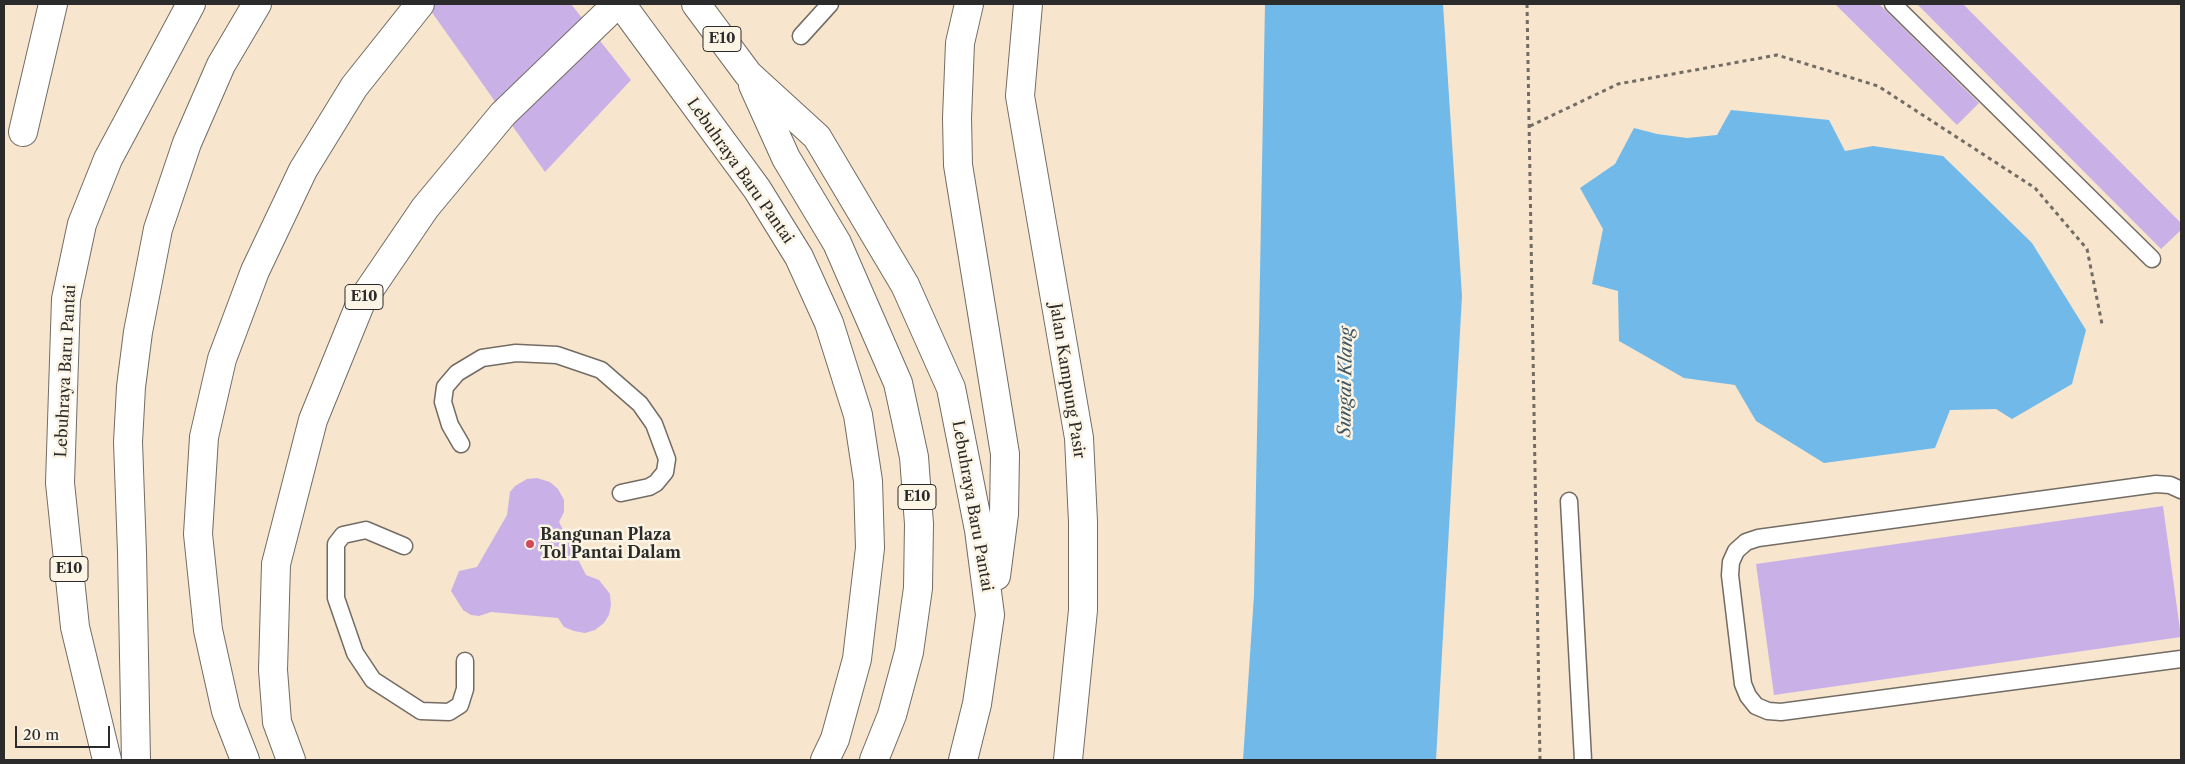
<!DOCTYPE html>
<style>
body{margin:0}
#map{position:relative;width:2185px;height:764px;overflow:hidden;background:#f7e5cd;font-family:"Libre Caslon Text",serif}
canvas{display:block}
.frame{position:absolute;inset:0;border:5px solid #2b2b2b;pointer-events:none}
.scale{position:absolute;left:15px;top:726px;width:95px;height:22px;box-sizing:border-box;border:2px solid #2b2b2b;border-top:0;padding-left:6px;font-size:15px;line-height:18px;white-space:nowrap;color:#2b2b2b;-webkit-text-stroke:4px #fcf5e5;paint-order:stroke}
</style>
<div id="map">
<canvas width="2185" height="764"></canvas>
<div class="frame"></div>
<div class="scale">20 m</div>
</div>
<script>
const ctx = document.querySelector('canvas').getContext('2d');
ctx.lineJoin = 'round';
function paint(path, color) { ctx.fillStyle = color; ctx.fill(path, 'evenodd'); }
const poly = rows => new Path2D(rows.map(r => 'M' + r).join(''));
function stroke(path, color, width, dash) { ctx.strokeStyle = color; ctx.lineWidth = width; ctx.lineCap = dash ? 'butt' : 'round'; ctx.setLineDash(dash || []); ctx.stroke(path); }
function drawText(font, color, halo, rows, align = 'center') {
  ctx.font = font + ' "Libre Caslon Text",serif'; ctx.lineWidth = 5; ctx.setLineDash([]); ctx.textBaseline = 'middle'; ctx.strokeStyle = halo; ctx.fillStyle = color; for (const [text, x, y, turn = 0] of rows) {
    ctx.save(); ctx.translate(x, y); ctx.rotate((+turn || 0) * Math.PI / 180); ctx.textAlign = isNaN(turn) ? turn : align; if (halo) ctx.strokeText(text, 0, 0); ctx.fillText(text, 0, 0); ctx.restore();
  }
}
paint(poly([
 [1265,4,1443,4,1462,296,1436,760,1243,760,1254,595],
 [1731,110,1829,120,1845,151,1873,146,1943,156,2032,243,2086,330,2072,384,2012,419,1996,409,1950,410,1935,448,1824,463,1756,421,1735,385,1684,378,1619,341,1618,291,1592,284,1603,229,1580,188,1615,164,1634,128,1657,134,1687,138,1717,135]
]), '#71b9e9');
paint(poly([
 [426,4,571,4,631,80,545,172],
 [1835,4,1879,4,1979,103,1957,125],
 [1917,4,1963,4,2181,223,2181,230,2161,249],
 [537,478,550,482,558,489,564,500,564,512,559,522,586,575,599,580,610,594,611,605,609,615,604,623,595,630,585,633,574,631,564,627,558,618,491,612,479,616,471,615,463,610,451,591,459,571,477,567,507,515,510,492,515,486,527,479],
 [2163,506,2181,637,1774,695,1756,564]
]), '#c9b1e8');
const lane = poly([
 [1893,4,2152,259],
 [801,36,830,4],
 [461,444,450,425,443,402,445,387,457,373,482,358,516,353,557,355,601,370,640,404,654,424,667,459,665,472,656,483,649,487,621,493],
 [2181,490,2170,485,2156,484,1758,538,1746,542,1736,551,1731,562,1730,575,1743,684,1748,696,1756,706,1768,711,1781,712,2181,659],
 [1569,501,1583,760],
 [404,546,366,530,343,535,336,544,336,598,355,653,373,680,421,711,449,712,460,705,465,689,465,661]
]);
const street = poly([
 [23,132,53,4]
]);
const secondary = poly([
 [1028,4,1020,96,1079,438,1083,522,1083,610,1068,760]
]);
const highway = poly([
 [621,4,757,189,799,257,829,323,858,415,868,481,870,548,857,659,835,739,825,760],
 [696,4,748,74,817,137,905,285,951,388,979,530,990,615,977,704,963,760],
 [969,4,960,43,957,118,958,165,1005,454,1004,514,996,576],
 [753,85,786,158,837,243,898,383,914,457,919,524,918,588,909,652,892,715,874,760],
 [107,760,75,627,60,483,66,299,82,224,108,159,191,4],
 [136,760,132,552,128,442,131,387,138,332,158,229,187,143,221,65,257,4],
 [245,760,226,711,208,630,198,534,204,437,222,359,255,271,303,170,354,87,420,4],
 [291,760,277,722,273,670,276,564,313,420,361,302,425,208,503,114,617,4]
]);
stroke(lane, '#726c64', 19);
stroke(street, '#726c64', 30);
stroke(secondary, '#726c64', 30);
stroke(highway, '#726c64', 30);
stroke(poly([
 [1527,4,1540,760],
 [1530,126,1618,84,1777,55,1878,86,2035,188,2087,249,2102,324]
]), '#726c64', 3, [4, 4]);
stroke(lane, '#fff', 16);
stroke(street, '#fff', 28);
stroke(secondary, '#fff', 28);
stroke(highway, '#fff', 28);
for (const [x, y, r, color] of [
 [530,544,5,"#d1495b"]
]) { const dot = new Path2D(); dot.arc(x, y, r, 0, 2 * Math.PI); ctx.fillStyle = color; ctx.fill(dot); stroke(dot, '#fcf5e5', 2); }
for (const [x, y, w] of [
 [722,39,38],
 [364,297,38],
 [917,497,38],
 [69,569,38]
]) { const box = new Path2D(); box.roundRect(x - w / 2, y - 12.5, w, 25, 4); ctx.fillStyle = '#fcf5e5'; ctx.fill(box); stroke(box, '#2b2b2b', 1); }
drawText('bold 15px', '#2b2b2b', null, [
 ["E10",722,39],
 ["E10",364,297],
 ["E10",917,497],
 ["E10",69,569]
]);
drawText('16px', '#2b2b2b', '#fcf5e5', [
 ["Lebuhraya Baru Pantai",740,171,55],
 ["Lebuhraya Baru Pantai",66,371,-87],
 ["Jalan Kampung Pasir",1067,381,81],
 ["Lebuhraya Baru Pantai",972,506,80]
]);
drawText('bold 16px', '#2b2b2b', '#fcf5e5', [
 ["Bangunan Plaza",540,535],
 ["Tol Pantai Dalam",540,553]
], 'left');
drawText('italic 18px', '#405664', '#fcf5e5', [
 ["Sungai Klang",1346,382,-89]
]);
</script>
